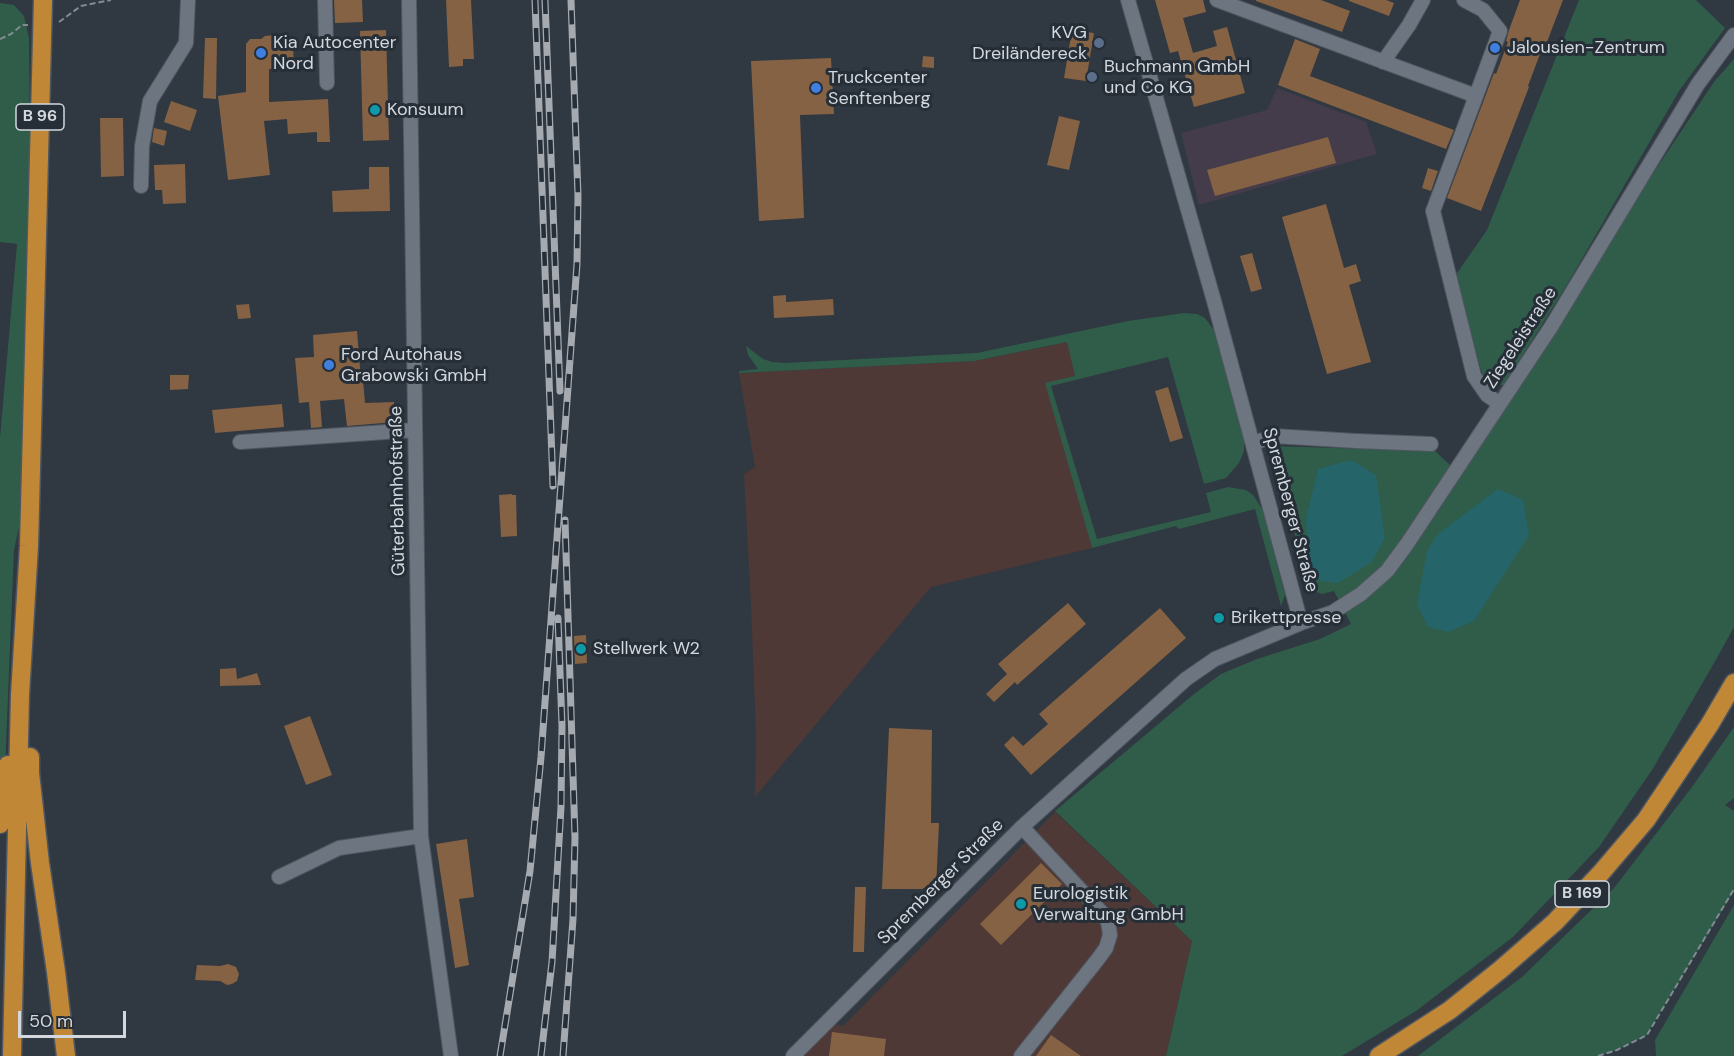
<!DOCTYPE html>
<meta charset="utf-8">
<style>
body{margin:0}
#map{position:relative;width:1734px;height:1056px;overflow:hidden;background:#303841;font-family:"DM Sans",sans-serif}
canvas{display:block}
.scale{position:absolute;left:18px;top:1011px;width:108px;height:27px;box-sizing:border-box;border:3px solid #d3d8de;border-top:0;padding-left:8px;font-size:18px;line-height:21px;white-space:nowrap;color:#d3d8de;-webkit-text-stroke:4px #262e37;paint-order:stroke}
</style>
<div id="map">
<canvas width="1734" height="1056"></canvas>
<div class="scale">50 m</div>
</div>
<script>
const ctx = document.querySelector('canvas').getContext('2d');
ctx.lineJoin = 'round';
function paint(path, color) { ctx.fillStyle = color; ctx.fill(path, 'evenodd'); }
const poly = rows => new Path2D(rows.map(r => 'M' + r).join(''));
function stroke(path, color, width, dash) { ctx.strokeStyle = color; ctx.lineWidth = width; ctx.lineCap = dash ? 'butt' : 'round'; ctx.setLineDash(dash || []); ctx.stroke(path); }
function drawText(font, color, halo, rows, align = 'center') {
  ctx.font = font + ' "DM Sans",sans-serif'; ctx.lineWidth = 6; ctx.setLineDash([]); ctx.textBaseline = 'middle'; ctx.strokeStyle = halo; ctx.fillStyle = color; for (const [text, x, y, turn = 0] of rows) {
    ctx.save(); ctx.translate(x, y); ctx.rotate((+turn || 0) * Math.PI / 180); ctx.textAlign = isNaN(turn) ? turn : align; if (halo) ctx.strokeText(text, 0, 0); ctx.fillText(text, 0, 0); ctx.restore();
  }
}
paint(poly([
 [1068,342,1075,376,1046,384,1092,548,931,587,755,797,756,735,751,605,744,474,755,467,739,373,974,361],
 [1055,812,1192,941,1166,1056,799,1056,830,1023,843,1026]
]), '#4e3937');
paint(poly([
 [1277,88,1366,122,1377,154,1199,205,1181,133,1267,110]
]), '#443b4b');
paint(poly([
 [1579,0,1696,0,1725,28,1679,91,1568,283,1504,385,1485,384,1455,276,1487,230],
 [0,3,14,5,24,16,29,38,31,275,21,518,14,550,4,794,0,794,0,438,17,244,0,242],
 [1734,59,1734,627,1717,658,1652,770,1599,847,1513,937,1416,1011,1342,1056,1166,1056,1192,941,1055,811,1194,694,1221,674,1257,659,1320,639,1351,624,1334,591,1322,594,1314,591,1305,579,1279,466,1269,446,1435,451,1452,467,1415,531,1714,82],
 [1184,313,1197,314,1205,318,1214,330,1244,437,1244,451,1239,463,1226,478,1204,484,1168,357,1051,386,1097,539,1211,512,1206,493,1228,487,1246,490,1253,495,1263,510,1285,595,1281,606,1255,509,1179,529,1176,526,1092,548,1045,383,1075,376,1067,342,974,361,739,373,739,371,758,369,748,355,746,346,763,359,772,362,784,363,977,353,1128,321],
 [1734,727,1734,798,1725,805,1734,811,1734,891,1647,1035,1617,1050,1598,1056,1418,1056,1522,977,1614,888,1692,787],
 [1734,905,1734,1056,1656,1056,1655,1040]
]), '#2f5d4a');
paint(poly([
 [1351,460,1376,475,1385,538,1372,562,1338,583,1322,581,1309,571,1306,518,1318,469],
 [1498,489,1523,500,1529,535,1474,621,1448,632,1428,627,1417,604,1427,551,1438,534]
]), '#256469');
paint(poly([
 [334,0,362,0,363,22,335,23],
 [446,0,471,0,474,59,463,59,463,66,449,67],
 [1155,0,1203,0,1206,12,1183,18,1193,53,1217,46,1213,31,1227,27,1245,93,1194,107,1178,51,1170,53],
 [1256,0,1321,0,1350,11,1342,32,1256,1],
 [1349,0,1386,0,1394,3,1389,16,1349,1],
 [1520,0,1563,0,1542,55,1540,54,1528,86,1529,87,1481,211,1447,198,1494,73,1496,74,1508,42,1506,41,1509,30],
 [386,30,389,140,363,141,360,31],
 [1072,30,1094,33,1086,81,1064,78],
 [274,35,277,38,288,38,293,43,294,68,269,69,269,102,328,99,330,142,317,142,317,132,288,134,287,119,264,121,270,175,228,180,218,96,246,92,246,44,250,39,261,39,265,36],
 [205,38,217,38,216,99,203,98],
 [1295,39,1320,49,1310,76,1454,130,1446,149,1278,85],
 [923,56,934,57,934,68,922,67],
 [831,58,834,114,800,115,804,218,759,221,751,61],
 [171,101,197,110,190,131,164,122],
 [1059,116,1080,121,1069,170,1047,165],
 [100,118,123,118,124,176,101,177],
 [154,128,167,131,164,146,152,142],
 [1328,137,1336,163,1215,196,1207,170],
 [185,164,186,203,163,204,162,190,155,190,154,165],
 [369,167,389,167,390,211,333,212,332,191,369,189],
 [1428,168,1438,171,1431,191,1422,188],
 [1326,204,1344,268,1356,264,1361,281,1349,285,1371,362,1327,374,1282,217],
 [1252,253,1262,289,1251,292,1240,256],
 [786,295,786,302,833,299,834,315,774,318,773,296],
 [249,304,251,318,238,319,236,305],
 [357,331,361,380,363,380,365,403,394,402,395,422,347,426,344,399,320,401,322,427,311,428,309,402,299,403,295,358,314,357,313,335],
 [170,375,189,375,188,389,170,390],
 [1168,387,1183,438,1170,442,1155,391],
 [282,404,284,427,215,433,212,410],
 [512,494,512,495,516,495,517,536,501,537,499,495],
 [1068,603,1086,624,1017,685,1015,682,994,702,986,694,1007,674,998,664],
 [1160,608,1186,638,1031,775,1004,745,1013,736,1023,746,1048,724,1039,714],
 [586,635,587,663,575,664,574,636],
 [236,668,237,679,257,673,261,685,220,686,220,669],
 [310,716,332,775,306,785,284,726],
 [889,728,932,730,931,823,939,823,936,888,923,888,923,889,882,889],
 [467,839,474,897,459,899,469,965,455,968,436,844],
 [1041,863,1062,884,1001,945,980,924],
 [855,887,866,887,864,952,853,952],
 [228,964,236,967,239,974,237,981,232,984,227,985,220,981,195,980,197,965,220,966],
 [832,1032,886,1039,884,1056,829,1056],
 [1051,1035,1081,1056,1036,1056]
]), '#856243');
const minor = poly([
 [325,0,327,83],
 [409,0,421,836,451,1056],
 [1128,0,1214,301,1301,623],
 [1217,0,1476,96,1500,31,1483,10,1464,0],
 [1383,62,1409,25,1423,0],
 [1476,96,1433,211,1474,376,1487,395,1500,404],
 [141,186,142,146,150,101,186,43,188,0],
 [240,442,415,430],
 [1254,443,1274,436,1356,441,1431,444],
 [279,877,339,848,421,836],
 [793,1056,1022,827,1186,679,1215,659,1301,623,1333,612,1361,594,1387,571,1407,544,1551,327,1698,84,1734,35],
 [1021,1056,1098,959,1106,948,1110,935,1108,922,1104,915,1022,827]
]);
const highway = poly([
 [30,757,30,773,40,863,56,972,66,1056],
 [0,824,8,765],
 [12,1056,20,695,29,546,43,0],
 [1379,1056,1450,1010,1500,970,1555,922,1600,874,1646,820,1710,724,1734,683]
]);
stroke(minor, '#50565f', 16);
stroke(highway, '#50565f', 21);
stroke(poly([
 [59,22,81,6,111,0],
 [0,39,11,34,22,25,28,25],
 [1598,1056,1617,1050,1647,1035,1734,889]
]), '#838a91', 2, [6, 3]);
stroke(minor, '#6c7580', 14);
stroke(highway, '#c08737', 18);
const rail = poly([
 [535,0,553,486],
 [545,0,560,391],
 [500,1056,530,871,541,757,577,264,578,196,571,0],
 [541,1056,552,962,561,807,562,726,558,618],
 [563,1056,573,919,575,838,565,520]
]);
stroke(rail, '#a5aab1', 7);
stroke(rail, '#262e37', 4.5, [14]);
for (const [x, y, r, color] of [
 [1099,43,6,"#5c6f8a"],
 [1495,48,6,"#3f7fe0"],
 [261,53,6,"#3f7fe0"],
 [1092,77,6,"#5c6f8a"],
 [816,88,6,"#3f7fe0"],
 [375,110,6,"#0f9aa8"],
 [329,365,6,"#3f7fe0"],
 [1219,618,6,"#0f9aa8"],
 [581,649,6,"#0f9aa8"],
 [1021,904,6,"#0f9aa8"]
]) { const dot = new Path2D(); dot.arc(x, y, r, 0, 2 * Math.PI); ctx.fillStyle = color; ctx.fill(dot); stroke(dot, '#262e37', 2); }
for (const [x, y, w] of [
 [40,117,48],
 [1582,894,54]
]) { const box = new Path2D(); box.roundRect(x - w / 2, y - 13, w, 26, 4.5); ctx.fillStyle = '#262e37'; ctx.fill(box); stroke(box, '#d3d8de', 1.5); }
drawText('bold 16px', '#d3d8de', null, [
 ["B 96",40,117],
 ["B 169",1582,894]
]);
drawText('18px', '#d3d8de', '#262e37', [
 ["KVG",1087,33,"right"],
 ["Dreiländereck",1087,54,"right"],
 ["Kia Autocenter",273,43],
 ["Nord",273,64],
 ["Jalousien-Zentrum",1507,48],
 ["Buchmann GmbH",1104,67],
 ["und Co KG",1104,88],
 ["Truckcenter",828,78],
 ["Senftenberg",828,99],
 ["Konsuum",387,110],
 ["Ford Autohaus",341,355],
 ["Grabowski GmbH",341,376],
 ["Brikettpresse",1231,618],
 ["Stellwerk W2",593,649],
 ["Eurologistik",1033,894],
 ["Verwaltung GmbH",1033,915]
], 'left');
drawText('18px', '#d3d8de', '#262e37', [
 ["Ziegeleistraße",1521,338,-57],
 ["Güterbahnhofstraße",398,491,-91],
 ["Spremberger Straße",1290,510,75],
 ["Spremberger Straße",941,882,-45]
]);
</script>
